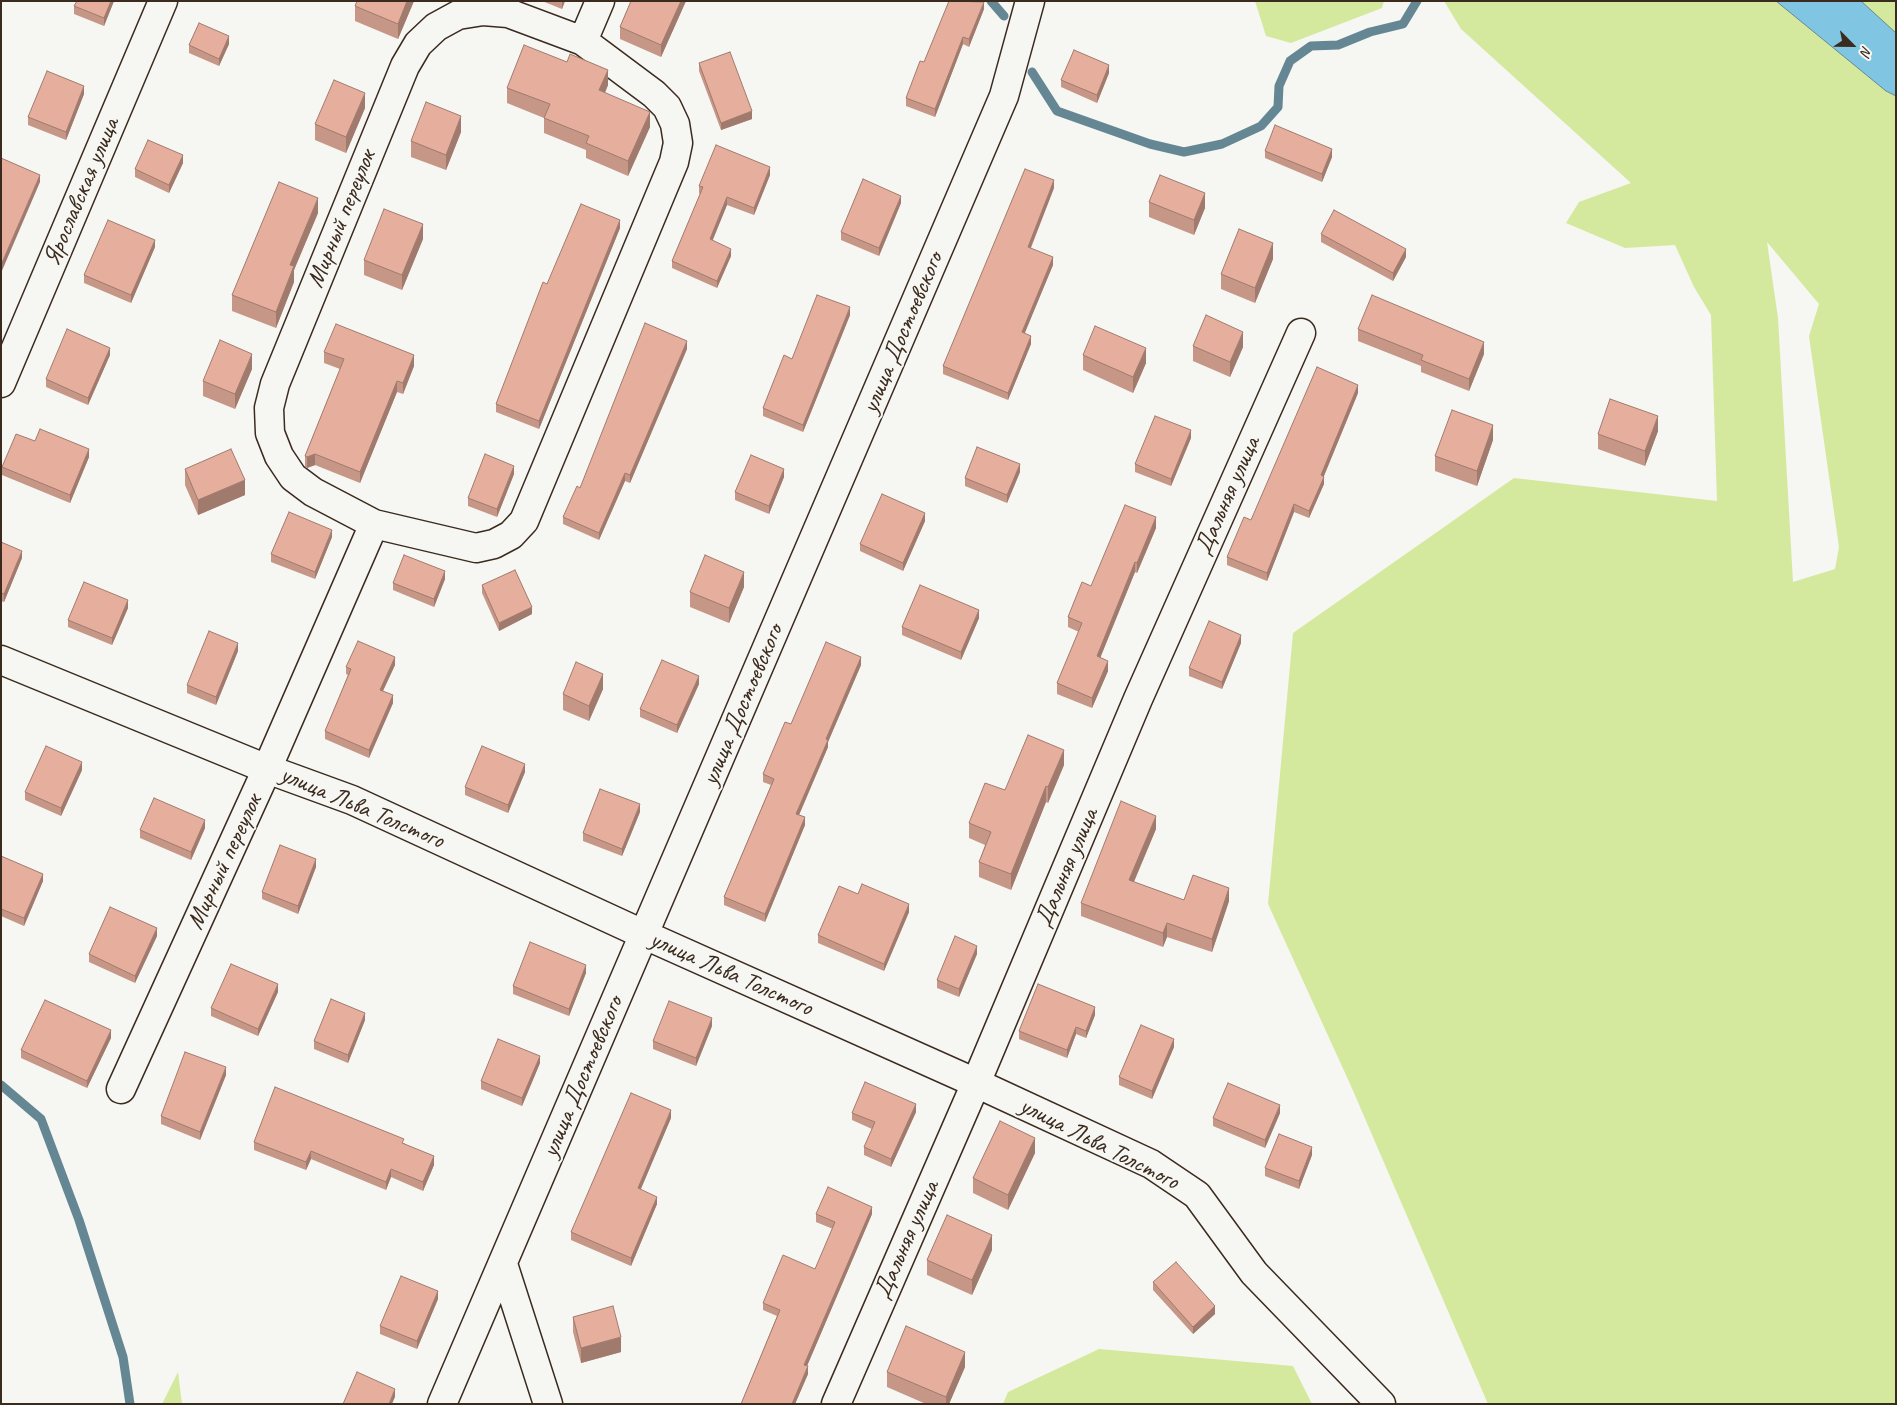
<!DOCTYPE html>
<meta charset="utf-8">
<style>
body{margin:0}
#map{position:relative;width:1897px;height:1405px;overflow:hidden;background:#f6f6f2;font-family:Caveat,sans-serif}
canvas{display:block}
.frame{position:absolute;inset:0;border:2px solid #3b2a1e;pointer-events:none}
.north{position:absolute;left:1827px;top:20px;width:50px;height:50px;-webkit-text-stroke:4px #f6f6f2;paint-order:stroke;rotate:113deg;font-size:14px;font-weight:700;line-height:20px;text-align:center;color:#3b2a1e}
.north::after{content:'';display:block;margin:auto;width:18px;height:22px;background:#3b2a1e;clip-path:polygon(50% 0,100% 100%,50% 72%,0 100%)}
</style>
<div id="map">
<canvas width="1897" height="1405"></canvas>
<div class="frame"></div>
<div class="north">N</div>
</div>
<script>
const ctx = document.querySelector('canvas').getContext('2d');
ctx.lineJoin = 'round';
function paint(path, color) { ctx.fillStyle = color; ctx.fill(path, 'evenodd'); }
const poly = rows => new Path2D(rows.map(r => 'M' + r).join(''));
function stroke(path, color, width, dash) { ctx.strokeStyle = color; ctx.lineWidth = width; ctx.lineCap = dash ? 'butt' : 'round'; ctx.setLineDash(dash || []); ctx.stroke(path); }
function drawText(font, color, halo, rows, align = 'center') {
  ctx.font = font + ' Caveat,sans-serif'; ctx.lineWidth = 4; ctx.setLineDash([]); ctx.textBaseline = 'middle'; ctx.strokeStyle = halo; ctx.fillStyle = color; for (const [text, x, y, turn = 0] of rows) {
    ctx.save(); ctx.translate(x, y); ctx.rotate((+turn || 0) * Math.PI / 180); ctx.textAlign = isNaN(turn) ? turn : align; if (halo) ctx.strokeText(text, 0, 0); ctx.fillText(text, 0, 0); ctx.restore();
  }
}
paint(poly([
 [1255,1,1384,1,1382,8,1291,43,1266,36],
 [1444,1,1776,1,1886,91,1896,96,1896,1404,1488,1404,1351,1086,1268,904,1293,633,1514,478,1717,501,1711,315,1694,287,1675,245,1625,248,1566,223,1579,202,1631,183,1461,29],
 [1767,242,1819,304,1809,336,1839,547,1835,569,1793,582,1778,318],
 [1861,1,1896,1,1896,33,1888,27],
 [1099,1349,1293,1366,1312,1404,1003,1404,1008,1392],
 [178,1372,182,1404,162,1404]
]), '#d4e99d');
const water = poly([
 [1776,1,1861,1,1896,33,1896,96,1886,91,1776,1]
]);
paint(water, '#80c5e1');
stroke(water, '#648793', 1);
stroke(poly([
 [991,1,1004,16],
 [1032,72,1057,111,1150,144,1184,152,1222,144,1261,126,1278,107,1279,86,1290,61,1311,46,1338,45,1370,32,1403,24,1417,1],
 [1,1085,41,1119,79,1220,123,1357,130,1404]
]), '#648793', 9);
const minor = poly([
 [1,383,163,1],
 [374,524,476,548,494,544,511,535,524,521,674,162,678,143,675,124,667,107,654,94,583,41],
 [1,660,267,769,352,800,645,935,976,1083,1151,1164,1197,1195,1254,1273,1381,1404],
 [121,1089,267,769,374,524,313,492,293,477,279,456,270,433,269,408,275,384,405,66,418,44,436,27,458,15,483,11,508,13,583,41,600,1],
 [503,1264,548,1404],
 [442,1404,1004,96,1030,1],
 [836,1404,976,1083,1138,699,1301,333]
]);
stroke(minor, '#3b2a1e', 31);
stroke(minor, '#f6f6f2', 28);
paint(poly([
 [114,1,104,26,74,14,74,6],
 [414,1,398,39,355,21,355,6],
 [542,1,565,1,562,9],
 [631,1,686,1,661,57,620,39,620,27],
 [984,9,969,47,963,44,935,117,906,106,906,98,924,62],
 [229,44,219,66,189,53,189,45],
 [699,63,752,119,721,130,699,71],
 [1109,73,1097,103,1061,87,1061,80],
 [608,85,605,93,650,127,628,176,586,158,586,150,544,133,544,118,507,103,507,88],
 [84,94,66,140,28,125,28,117],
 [365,108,346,153,315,140,315,124],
 [461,132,446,170,411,157,411,141],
 [1265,151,1332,157,1322,182,1265,158],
 [183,163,169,193,135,177,135,169],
 [770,175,754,215,727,205,712,240,731,256,717,288,672,268,672,261,700,194,699,193,699,186],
 [1054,188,1031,248,1053,265,1024,333,1031,344,1008,400,943,374,943,366],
 [1149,202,1205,208,1194,235,1149,217],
 [901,203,879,256,841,240,841,232],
 [318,213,294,270,294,282,276,328,232,311,232,295],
 [620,228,539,429,496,412,496,404,547,284],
 [1321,234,1406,257,1393,281,1321,242],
 [423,239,402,290,364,275,364,260],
 [155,247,131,303,84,283,84,275],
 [1273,259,1255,303,1221,289,1221,274],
 [850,315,803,432,763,416,763,408,792,359],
 [1358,329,1484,354,1469,391,1421,372,1421,366,1358,341],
 [1193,346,1243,347,1230,377,1193,361],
 [687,349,630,483,625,481,599,540,563,524,563,517,580,488],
 [324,352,414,366,403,394,397,392,360,483,315,465,307,468,305,467,305,456,340,369,324,363],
 [110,355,88,405,46,387,46,379],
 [1083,355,1146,363,1133,393,1083,370],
 [252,369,235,409,203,396,203,381],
 [1358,393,1324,476,1324,484,1309,518,1294,512,1267,581,1227,565,1227,557],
 [1658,431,1645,466,1598,449,1598,434],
 [1191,438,1171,486,1135,472,1135,464],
 [1493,440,1477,486,1435,471,1435,456],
 [35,441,89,457,70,503,2,475,2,467],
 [185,469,245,495,198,515,185,485],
 [1020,472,1007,503,965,486,965,478],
 [514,474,497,517,468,506,468,498],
 [784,477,769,514,735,500,735,492],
 [925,521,903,571,860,551,860,544],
 [1156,528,1137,573,1135,572,1100,657,1108,671,1092,708,1057,694,1057,683,1079,632,1068,627,1068,617,1091,586],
 [332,537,315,579,271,562,271,554],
 [1,542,22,558,4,602,1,601],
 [445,579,434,607,393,590,393,583],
 [482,585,532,614,499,631,482,593],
 [744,587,729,623,690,607,690,592],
 [128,608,112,645,68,627,68,620],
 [979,618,961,660,902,635,902,627],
 [1241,643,1222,689,1189,676,1189,668],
 [238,651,216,705,187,693,187,685],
 [395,665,383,691,393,703,369,758,325,739,325,731,348,675,346,674,346,667],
 [861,665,828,742,828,747,799,815,805,825,765,922,724,905,724,897,771,785,763,782,763,774,791,724],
 [699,684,677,733,640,717,640,709],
 [603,689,589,721,563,710,563,694],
 [1064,765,1048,803,1046,802,1011,890,979,877,979,862,985,845,969,838,969,823,1005,790],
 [82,770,61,816,25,800,25,792],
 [525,772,508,813,465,795,465,787],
 [640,812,622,856,583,841,583,833],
 [205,828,191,860,140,838,140,830],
 [1156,829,1134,882,1184,900,1229,901,1212,952,1167,937,1163,947,1081,916,1081,903],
 [1,856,43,881,24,926,1,916],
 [316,867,298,914,262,899,262,892],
 [858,894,909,912,884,971,818,943,818,935],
 [157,936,135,983,89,962,89,954],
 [977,954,959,997,937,988,937,980],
 [586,973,569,1016,513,994,513,986],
 [278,992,258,1036,211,1016,211,1008],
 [1095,1015,1086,1038,1076,1034,1067,1058,1019,1039,1019,1031],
 [365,1020,348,1063,314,1049,314,1041],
 [712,1026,696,1066,653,1049,653,1041],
 [111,1038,87,1088,21,1058,21,1050],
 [1174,1047,1152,1099,1119,1085,1119,1077],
 [540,1063,522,1106,481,1089,481,1081],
 [226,1075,200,1140,161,1124,161,1116],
 [916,1112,891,1167,864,1155,864,1147,872,1129,852,1120,852,1113],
 [1280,1113,1265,1148,1213,1126,1213,1118],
 [671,1118,640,1190,657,1204,631,1266,571,1240,571,1232],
 [254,1142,404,1143,434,1165,423,1191,391,1177,386,1190,311,1159,306,1170,254,1150],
 [1035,1153,1008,1210,973,1193,973,1178],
 [1312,1155,1299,1189,1265,1176,1265,1168],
 [816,1214,872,1214,807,1366,808,1374,795,1404,741,1404,777,1316,763,1310,763,1303,815,1269,833,1229,816,1222],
 [992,1250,972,1295,927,1275,927,1260],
 [1153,1282,1215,1314,1193,1334,1153,1290],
 [438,1299,417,1349,380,1334,380,1326],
 [573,1317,621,1352,581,1363,573,1332],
 [965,1367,949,1404,926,1404,887,1387,887,1372]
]), '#c69687');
paint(poly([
 [111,1,114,1,104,26,104,18],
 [407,1,414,1,398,39,398,24],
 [562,1,565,1,562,9],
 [681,1,686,1,661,57,661,45],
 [984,2,984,9,969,47,969,39],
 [229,36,229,44,219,66,219,59],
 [963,37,963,44,935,117,935,109],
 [1109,65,1109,73,1097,103,1097,95],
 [608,70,608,85,599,106,599,90],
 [84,86,84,94,66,140,66,132],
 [365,93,365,108,346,153,346,137],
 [752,111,752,119,721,130,721,123],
 [650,112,650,127,628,176,628,161],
 [461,116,461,132,446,170,446,155],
 [1332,149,1332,157,1322,182,1322,174],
 [183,155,183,163,169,193,169,185],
 [770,167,770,175,754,215,754,208],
 [40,175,40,182,1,273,1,265],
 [1054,180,1054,188,1028,254,1028,247],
 [1205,193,1205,208,1194,235,1194,220],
 [901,196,901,203,879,256,879,248],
 [727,197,727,205,710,247,710,239],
 [318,198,318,213,294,270,294,282,276,328,276,312,290,265],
 [620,220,620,228,539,429,539,421],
 [423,224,423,239,402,290,402,275],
 [155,240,155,247,131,303,131,295],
 [1273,243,1273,259,1255,303,1255,288],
 [731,249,731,256,717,288,717,281],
 [1406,249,1406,257,1393,281,1393,273],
 [1053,257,1053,265,1022,340,1022,332],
 [850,307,850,315,803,432,803,425],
 [1243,332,1243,347,1230,377,1230,362],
 [1031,336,1031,344,1008,400,1008,393],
 [687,341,687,349,630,483,630,475],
 [1484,342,1484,354,1469,391,1469,379],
 [110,348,110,355,88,405,88,398],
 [1146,348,1146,363,1133,393,1133,377],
 [252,354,252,369,235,409,235,394],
 [414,355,414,366,403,394,403,383],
 [397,381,397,392,360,483,360,472],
 [1358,385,1358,393,1321,483,1321,475],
 [1658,416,1658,431,1645,466,1645,451],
 [1493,425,1493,440,1477,486,1477,471],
 [1191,430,1191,438,1171,486,1171,479],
 [89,449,89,457,70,503,70,495],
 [315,454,315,465,307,468,307,457],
 [1020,464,1020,472,1007,503,1007,495],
 [514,466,514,474,497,517,497,509],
 [784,469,784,477,769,514,769,506],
 [625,473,625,481,599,540,599,533],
 [1324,477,1324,484,1309,518,1309,511],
 [245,480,245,495,198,515,198,500],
 [1294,504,1294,512,1267,581,1267,573],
 [925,513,925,521,903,571,903,563],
 [1156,517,1156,528,1137,573,1137,563],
 [332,530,332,537,315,579,315,572],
 [22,551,22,558,4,602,4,594],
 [1135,562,1135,572,1097,666,1097,656],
 [445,571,445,579,434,607,434,599],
 [744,572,744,587,729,623,729,608],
 [128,600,128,608,112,645,112,638],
 [532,607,532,614,499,631,499,623],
 [979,610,979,618,961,660,961,652],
 [1241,635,1241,643,1222,689,1222,682],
 [238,643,238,651,216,705,216,697],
 [395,657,395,665,380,697,380,690],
 [861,657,861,665,828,742,828,747,796,822,796,814,826,739],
 [1108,661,1108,671,1092,708,1092,698],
 [603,674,603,689,589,721,589,706],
 [699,676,699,684,677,733,677,725],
 [393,695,393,703,369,758,369,750],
 [1064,750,1064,765,1048,803,1048,787],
 [82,762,82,770,61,816,61,808],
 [525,764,525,772,508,813,508,805],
 [1046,786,1046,802,1011,890,1011,874],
 [640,804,640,812,622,856,622,849],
 [1156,816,1156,829,1129,893,1129,880],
 [805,817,805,825,765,922,765,914],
 [205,820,205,828,191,860,191,852],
 [316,859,316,867,298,914,298,906],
 [43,874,43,881,24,926,24,918],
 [1229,888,1229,901,1212,952,1212,939],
 [909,904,909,912,884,971,884,964],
 [1167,923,1167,937,1163,947,1163,933],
 [157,928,157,936,135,983,135,976],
 [977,946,977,954,959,997,959,989],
 [586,965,586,973,569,1016,569,1009],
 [278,984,278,992,258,1036,258,1029],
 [1095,1007,1095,1015,1086,1038,1086,1031],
 [365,1013,365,1020,348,1063,348,1055],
 [712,1018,712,1026,696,1066,696,1058],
 [1076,1027,1076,1034,1067,1058,1067,1050],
 [111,1030,111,1038,87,1088,87,1081],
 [1174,1039,1174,1047,1152,1099,1152,1091],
 [540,1056,540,1063,522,1106,522,1098],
 [226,1067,226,1075,200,1140,200,1132],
 [916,1104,916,1112,891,1167,891,1159],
 [1280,1105,1280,1113,1265,1148,1265,1140],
 [671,1110,671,1118,638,1196,638,1188],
 [1035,1138,1035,1153,1008,1210,1008,1195],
 [1312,1147,1312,1155,1299,1189,1299,1181],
 [311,1151,311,1159,306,1170,306,1162],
 [434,1156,434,1165,423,1191,423,1182],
 [391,1169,391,1177,386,1190,386,1182],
 [657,1197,657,1204,631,1266,631,1258],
 [872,1207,872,1214,804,1373,804,1365],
 [992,1235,992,1250,972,1295,972,1280],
 [438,1291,438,1299,417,1349,417,1341],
 [1215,1306,1215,1314,1193,1334,1193,1327],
 [621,1337,621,1352,581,1363,581,1348],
 [965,1352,965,1367,949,1404,946,1404,946,1397],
 [808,1366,808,1374,795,1404,792,1404],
 [395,1389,395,1397,392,1404,389,1404]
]), '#a17a6e');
const building = poly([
 [77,1,111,1,104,18,74,6,77,1],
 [357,1,407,1,398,24,355,6,357,1],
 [631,1,681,1,661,45,620,27,631,1],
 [949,1,984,2,969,39,963,37,935,109,906,98,920,61,924,62,949,1],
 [199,23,229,36,219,59,189,45,199,23],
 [524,45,567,62,570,54,608,70,599,90,650,112,628,161,586,143,589,136,544,118,550,104,507,88,524,45],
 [1074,50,1109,65,1097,95,1061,80,1074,50],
 [730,52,752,111,721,123,699,63,730,52],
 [47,71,84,86,66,132,28,117,47,71],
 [334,80,365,93,346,137,315,124,334,80],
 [426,102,461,116,446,155,411,141,426,102],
 [1275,125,1332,149,1322,174,1265,151,1275,125],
 [148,140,183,155,169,185,135,169,148,140],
 [716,145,770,167,754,208,727,197,710,239,731,249,717,281,672,261,703,187,699,186,716,145],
 [1,158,40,175,1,265,1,158],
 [1025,169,1054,180,1028,247,1053,257,1022,332,1031,336,1008,393,943,366,1025,169],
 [1160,175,1205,193,1194,220,1149,202,1160,175],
 [863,179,901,196,879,248,841,232,863,179],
 [279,182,318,198,290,265,294,266,276,312,232,295,279,182],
 [581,204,620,220,539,421,496,404,543,282,547,284,581,204],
 [384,209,423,224,402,275,364,260,384,209],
 [1334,210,1406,249,1393,273,1321,234,1334,210],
 [108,220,155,240,131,295,84,275,108,220],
 [1239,229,1273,243,1255,288,1221,274,1239,229],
 [817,295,850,307,803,425,763,408,784,355,792,359,817,295],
 [1372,295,1484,342,1469,379,1421,360,1423,355,1358,329,1372,295],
 [1206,315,1243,332,1230,362,1193,346,1206,315],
 [645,323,687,341,630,475,625,473,599,533,563,517,577,486,580,488,645,323],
 [336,324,414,355,403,383,397,381,360,472,315,454,307,457,305,456,344,359,324,352,336,324],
 [1095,326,1146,348,1133,377,1083,355,1095,326],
 [67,329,110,348,88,398,46,379,67,329],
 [220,340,252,354,235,394,203,381,220,340],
 [1317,367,1358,385,1321,475,1324,477,1309,511,1294,504,1267,573,1227,557,1244,517,1251,520,1317,367],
 [1610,399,1658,416,1645,451,1598,434,1610,399],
 [1452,410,1493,425,1477,471,1435,456,1452,410],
 [1155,416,1191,430,1171,479,1135,464,1155,416],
 [40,429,89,449,70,495,2,467,16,434,35,441,40,429],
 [977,447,1020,464,1007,495,965,478,977,447],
 [231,449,245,480,198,500,185,469,231,449],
 [485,454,514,466,497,509,468,498,485,454],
 [751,455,784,469,769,506,735,492,751,455],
 [882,494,925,513,903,563,860,544,882,494],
 [1125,505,1156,517,1137,563,1135,562,1097,656,1108,661,1092,698,1057,683,1082,623,1068,617,1082,582,1091,586,1125,505],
 [289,512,332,530,315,572,271,554,289,512],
 [1,542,22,551,4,594,1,593,1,542],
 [404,555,445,571,434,599,393,583,404,555],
 [705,555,744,572,729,608,690,592,705,555],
 [515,570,532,607,499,623,482,585,515,570],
 [84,582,128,600,112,638,68,620,84,582],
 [920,585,979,610,961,652,902,627,920,585],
 [1209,621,1241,635,1222,682,1189,668,1209,621],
 [209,631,238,643,216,697,187,685,209,631],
 [358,641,395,657,380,690,393,695,369,750,325,731,351,669,346,667,358,641],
 [826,642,861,657,826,739,828,740,796,814,805,817,765,914,724,897,774,779,763,774,785,722,791,724,826,642],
 [662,660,699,676,677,725,640,709,662,660],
 [576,662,603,674,589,706,563,694,576,662],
 [1028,735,1064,750,1048,787,1046,786,1011,874,979,862,991,832,969,823,985,783,1005,790,1028,735],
 [46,746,82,762,61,808,25,792,46,746],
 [482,746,525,764,508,805,465,787,482,746],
 [600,789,640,804,622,849,583,833,600,789],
 [154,798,205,820,191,852,140,830,154,798],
 [1121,801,1156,816,1129,880,1184,900,1193,875,1229,888,1212,939,1167,923,1163,933,1081,903,1121,801],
 [280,845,316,859,298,906,262,892,280,845],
 [1,856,43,874,24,918,1,909,1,856],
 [862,884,909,904,884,964,818,935,839,886,858,894,862,884],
 [110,907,157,928,135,976,89,954,110,907],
 [955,936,977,946,959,989,937,980,955,936],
 [530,942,586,965,569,1009,513,986,530,942],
 [231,964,278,984,258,1029,211,1008,231,964],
 [1038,984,1095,1007,1086,1031,1076,1027,1067,1050,1019,1031,1038,984],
 [331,999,365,1013,348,1055,314,1041,331,999],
 [45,1000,111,1030,87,1081,21,1050,45,1000],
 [669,1001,712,1018,696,1058,653,1041,669,1001],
 [1141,1025,1174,1039,1152,1091,1119,1077,1141,1025],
 [498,1039,540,1056,522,1098,481,1081,498,1039],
 [185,1052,226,1067,200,1132,161,1116,185,1052],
 [865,1082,916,1104,891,1159,864,1147,875,1122,852,1113,865,1082],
 [1228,1083,1280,1105,1265,1140,1213,1118,1228,1083],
 [275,1087,404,1139,402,1143,434,1156,423,1182,391,1169,386,1182,311,1151,306,1162,254,1142,275,1087],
 [631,1093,671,1110,638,1188,657,1197,631,1258,571,1232,631,1093],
 [1000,1121,1035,1138,1008,1195,973,1178,1000,1121],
 [1279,1134,1312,1147,1299,1181,1265,1168,1279,1134],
 [828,1187,872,1207,804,1365,808,1366,792,1404,741,1404,780,1310,763,1303,783,1255,815,1269,835,1222,816,1214,828,1187],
 [947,1215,992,1235,972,1280,927,1260,947,1215],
 [1176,1262,1215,1306,1193,1327,1153,1282,1176,1262],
 [401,1276,438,1291,417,1341,380,1326,401,1276],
 [613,1306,621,1337,581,1348,573,1317,613,1306],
 [906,1326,965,1352,946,1397,887,1372,906,1326],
 [357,1372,395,1389,389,1404,343,1404,357,1372]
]);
paint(building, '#e6af9d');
stroke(building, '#a17a6e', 1);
drawText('25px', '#3b2a1e', '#f6f6f2', [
 ["Ярославская улица",82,192,-67],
 ["Мирный переулок",342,219,-68],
 ["улица Достоевского",903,333,-67],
 ["Дальняя улица",1228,496,-66],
 ["улица Достоевского",743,705,-67],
 ["улица Льва Толстого",362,808,23],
 ["Мирный переулок",225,862,-65],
 ["Дальняя улица",1067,868,-67],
 ["улица Льва Толстого",731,974,24],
 ["улица Достоевского",583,1077,-67],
 ["улица Льва Толстого",1099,1144,27],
 ["Дальняя улица",907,1240,-66]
]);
</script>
